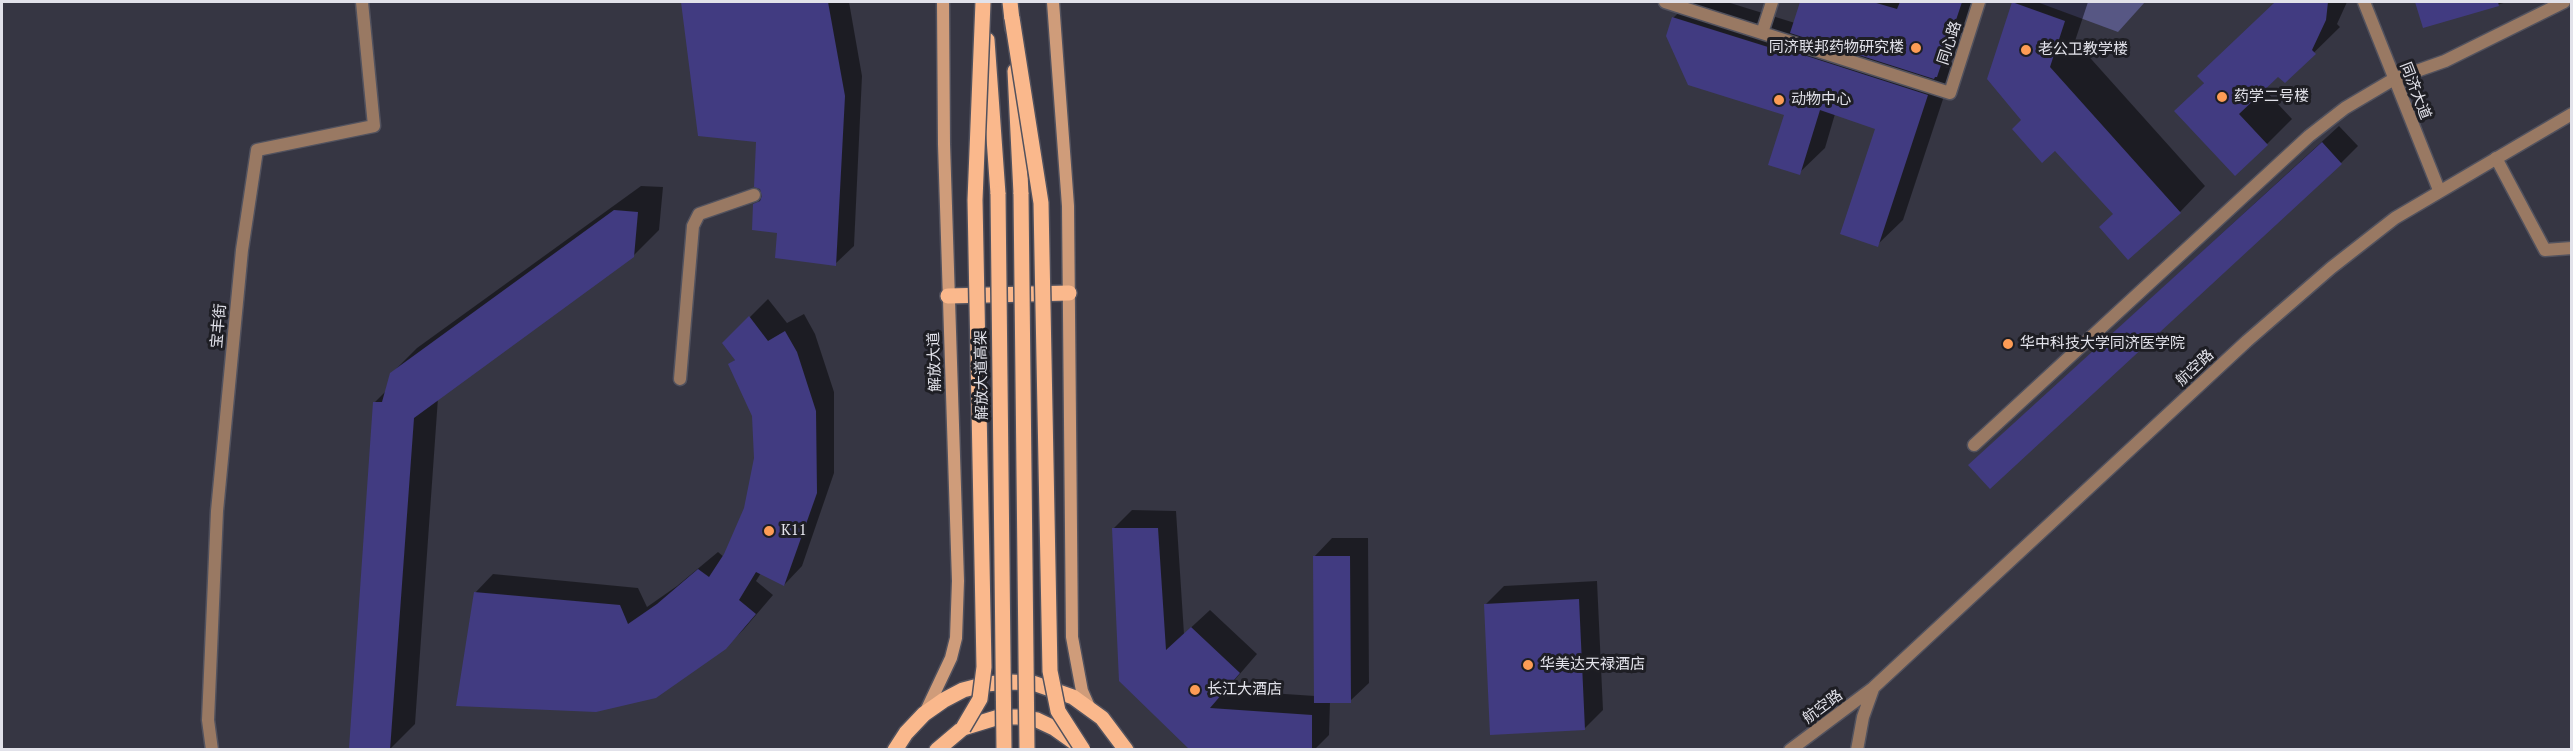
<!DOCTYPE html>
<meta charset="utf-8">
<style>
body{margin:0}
#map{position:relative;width:2573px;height:751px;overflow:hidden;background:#363643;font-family:"PT Serif",serif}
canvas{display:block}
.frame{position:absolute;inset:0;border:3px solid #e2e2ea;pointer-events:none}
</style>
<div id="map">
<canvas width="2573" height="751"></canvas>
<div class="frame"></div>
</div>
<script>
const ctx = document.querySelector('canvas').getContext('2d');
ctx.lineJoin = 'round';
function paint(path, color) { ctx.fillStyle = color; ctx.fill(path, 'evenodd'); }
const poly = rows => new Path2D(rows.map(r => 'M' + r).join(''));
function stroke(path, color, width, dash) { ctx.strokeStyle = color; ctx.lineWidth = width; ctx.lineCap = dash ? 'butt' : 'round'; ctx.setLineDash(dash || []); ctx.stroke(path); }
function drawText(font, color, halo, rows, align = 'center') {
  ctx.font = font + ' "PT Serif","Noto Sans SC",serif'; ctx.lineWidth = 6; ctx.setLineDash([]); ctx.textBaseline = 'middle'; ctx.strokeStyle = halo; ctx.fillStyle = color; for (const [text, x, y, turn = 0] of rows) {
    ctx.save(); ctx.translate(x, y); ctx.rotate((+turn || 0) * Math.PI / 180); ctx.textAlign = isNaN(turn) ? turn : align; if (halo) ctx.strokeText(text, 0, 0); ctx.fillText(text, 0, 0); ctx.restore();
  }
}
paint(poly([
 [2037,2,2145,2,2118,32]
]), '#575784');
paint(poly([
 [682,2,849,2,862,76,854,246,835,264,779,232,755,205,764,196,758,141,700,135],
 [1690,2,1727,2,1795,23,1802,2,1978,2,1962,50,1945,67,1953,69,1903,220,1877,245,1877,128,1835,114,1825,148,1799,173,1786,114,1673,18],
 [2015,2,2088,2,2075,41,2205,186,2180,212,2114,214,2055,148,2023,120,2013,3],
 [2273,2,2347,2,2337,24,2340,27,2285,81,2279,75,2264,89,2292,119,2267,144,2176,111,2205,82,2274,4],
 [2417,2,2507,2,2424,26],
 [2339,126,2358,146,2341,163,1987,449],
 [641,186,663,187,659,230,633,256,438,398,415,724,390,749,375,402,387,390,391,374,417,348],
 [768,299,787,323,804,314,815,334,834,392,834,473,802,566,784,585,761,573,756,581,773,595,744,629,725,648,475,593,493,574,638,588,647,607,677,586,718,552,724,557,746,508,755,458,753,415,730,364,736,359,724,343],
 [1132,510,1176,511,1184,634,1210,610,1257,654,1226,690,1315,696,1314,557,1332,538,1368,538,1369,683,1350,701,1330,702,1329,735,1314,750,1192,750,1113,529],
 [1597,581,1603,710,1584,729,1486,604,1504,586]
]), '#0007');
paint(poly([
 [681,2,828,2,845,96,836,266,775,258,777,233,752,230,753,204,760,201,762,196,760,189,754,187,756,142,698,136],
 [1800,2,1873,2,1897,9,1900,2,1962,2,1937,77,1935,77,1934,79,1790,33],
 [2012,2,2065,21,2050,67,2181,213,2128,260,2099,227,2113,214,2055,151,2042,163,2012,129,2021,120,1987,79],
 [2275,2,2328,2,2326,20,2312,50,2316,54,2285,83,2278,77,2239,114,2268,145,2235,176,2174,111,2204,83,2197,76],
 [2415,2,2498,2,2499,6,2423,28],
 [1672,17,1784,52,1785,49,1928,95,1878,247,1840,234,1875,129,1820,110,1800,175,1768,165,1784,115,1688,85,1666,36],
 [2322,142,2342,164,1990,489,1968,465],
 [614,210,638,212,634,257,414,418,390,750,349,748,373,402,382,402,390,373],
 [749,316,768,341,785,331,797,352,816,411,817,493,784,586,756,572,739,600,756,614,726,649,656,698,596,712,456,706,474,592,620,605,628,624,657,604,698,569,709,577,724,554,744,508,754,458,752,416,728,364,735,360,722,343],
 [1112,528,1158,528,1166,650,1191,627,1240,673,1210,708,1312,715,1312,750,1190,750,1119,681],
 [1313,556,1350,556,1351,703,1314,703],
 [1579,599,1585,730,1490,735,1484,604]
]), '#413b81');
const pedestrian = poly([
 [680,379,693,226,699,214,754,195]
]);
const minor = poly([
 [1665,2,1950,93,1979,2],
 [2364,2,2439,190],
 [1762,33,1772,2],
 [2496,158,2545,250,2572,248],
 [1974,445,2309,136,2345,108,2394,79,2445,61,2564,2],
 [212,750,208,720,217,511,242,250,257,150,374,126,362,2]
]);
const tertiary = poly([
 [1790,750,1873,688,2247,341,2331,268,2395,218,2572,114],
 [1857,750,1863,717,1873,689]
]);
const secondary = poly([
 [1053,2,1068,206,1072,637,1082,691,1089,707],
 [926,711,951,658,956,638,958,581,944,144,943,2]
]);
const primary = poly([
 [1010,2,1013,29],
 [987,40,998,194],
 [1015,71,1021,194],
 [948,296,1069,293],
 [895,750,906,733,924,714,944,700,963,690,986,684,1010,682,1033,683,1073,697,1102,718,1126,750],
 [937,750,963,728,999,717,1018,717,1037,720,1054,728,1078,745]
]);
stroke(pedestrian, '#52525e', 15);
stroke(minor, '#52525e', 15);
stroke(tertiary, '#52525e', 15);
stroke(secondary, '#52525e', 15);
stroke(primary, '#52525e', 18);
stroke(pedestrian, '#997963', 12);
stroke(minor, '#997963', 12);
stroke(tertiary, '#997963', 12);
stroke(secondary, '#cf9c7a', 12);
stroke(primary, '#fab88c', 15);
const primaryBridge = poly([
 [1012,18,1041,203,1050,671,1058,711,1083,750],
 [998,194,1004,750],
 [1021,194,1027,750],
 [963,728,980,699,984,667,975,200,983,2]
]);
stroke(primaryBridge, '#52525e', 18, []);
stroke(primaryBridge, '#fab88c', 15);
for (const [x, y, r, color] of [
 [1916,48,6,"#fd9c55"],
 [2026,50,6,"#fd9c55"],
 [2222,97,6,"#fd9c55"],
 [1779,100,6,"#fd9c55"],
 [2008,344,6,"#fd9c55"],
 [769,531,6,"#fd9c55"],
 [1528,665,6,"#fd9c55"],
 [1195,690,6,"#fd9c55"]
]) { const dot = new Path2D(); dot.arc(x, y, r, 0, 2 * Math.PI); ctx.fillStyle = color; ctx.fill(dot); stroke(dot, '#1e1e24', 2); }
drawText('15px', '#e2e2ea', '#1e1e24', [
 ["同心路",1950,43,-72],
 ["同济大道",2415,91,69],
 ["宝丰街",219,326,-85],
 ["解放大道",935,362,-92],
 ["航空路",2195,368,-43],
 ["解放大道高架",982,375,-91],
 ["航空路",1823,707,-37]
]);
drawText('15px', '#e2e2ea', '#1e1e24', [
 ["同济联邦药物研究楼",1904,48,"right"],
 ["老公卫教学楼",2038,50],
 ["药学二号楼",2234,97],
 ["动物中心",1791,100],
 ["华中科技大学同济医学院",2020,344],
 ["K11",781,531],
 ["华美达天禄酒店",1540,665],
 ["长江大酒店",1207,690]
], 'left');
</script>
